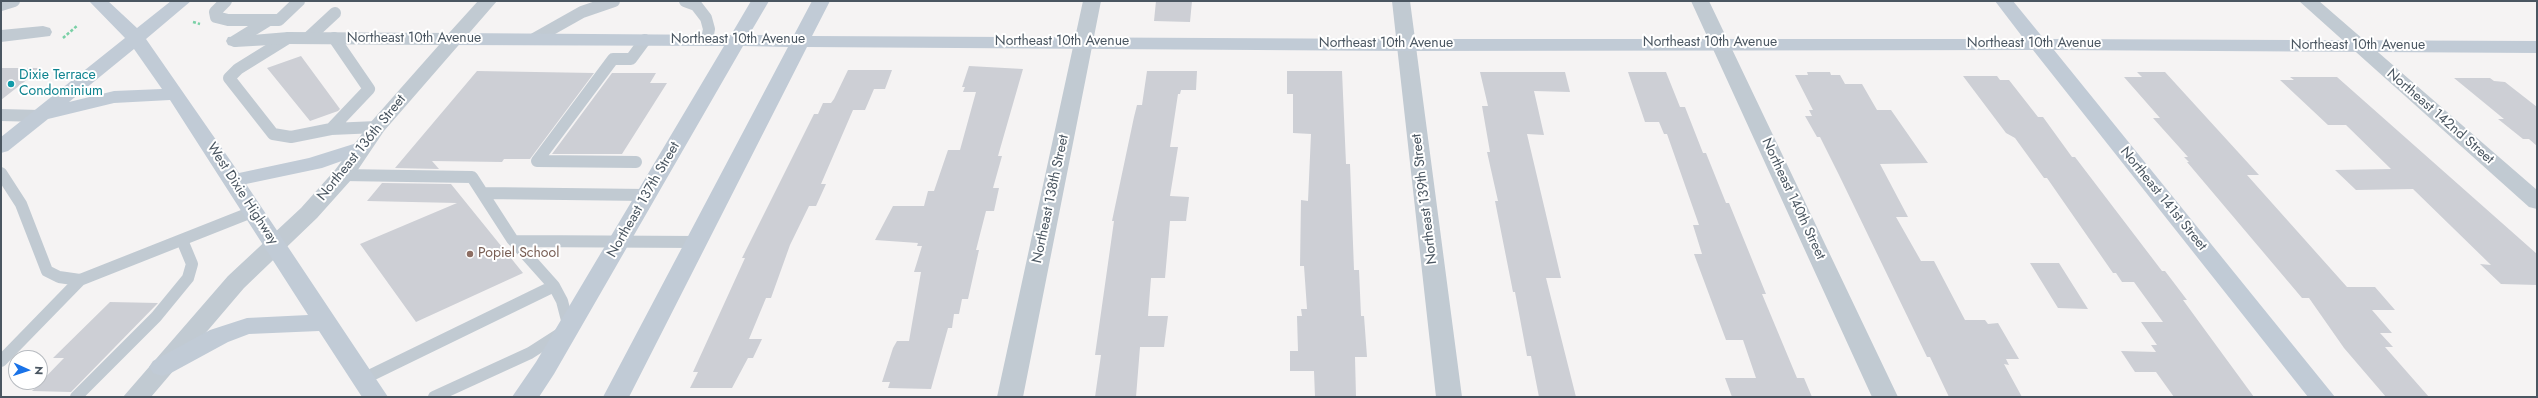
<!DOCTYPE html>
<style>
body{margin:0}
#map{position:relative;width:2538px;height:398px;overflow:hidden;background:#f5f3f3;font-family:Jost,sans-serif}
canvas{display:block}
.frame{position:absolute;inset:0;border:2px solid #4a5661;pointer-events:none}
.north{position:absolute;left:8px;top:350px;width:40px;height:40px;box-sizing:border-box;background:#fff;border:1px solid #b7bbc0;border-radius:50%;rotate:93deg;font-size:11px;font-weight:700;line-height:16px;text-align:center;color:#4a5661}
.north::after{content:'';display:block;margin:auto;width:14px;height:18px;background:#1a73e8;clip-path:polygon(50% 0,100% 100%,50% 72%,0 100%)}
</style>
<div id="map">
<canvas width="2538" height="398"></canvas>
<div class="frame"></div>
<div class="north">N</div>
</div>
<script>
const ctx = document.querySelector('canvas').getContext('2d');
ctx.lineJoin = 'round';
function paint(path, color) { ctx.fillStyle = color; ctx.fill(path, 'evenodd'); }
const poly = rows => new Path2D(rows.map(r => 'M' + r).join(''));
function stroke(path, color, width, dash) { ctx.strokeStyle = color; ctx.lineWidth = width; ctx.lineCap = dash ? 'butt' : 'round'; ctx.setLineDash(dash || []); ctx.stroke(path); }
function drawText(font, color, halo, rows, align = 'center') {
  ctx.font = font + ' Jost,sans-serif'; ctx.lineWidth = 4; ctx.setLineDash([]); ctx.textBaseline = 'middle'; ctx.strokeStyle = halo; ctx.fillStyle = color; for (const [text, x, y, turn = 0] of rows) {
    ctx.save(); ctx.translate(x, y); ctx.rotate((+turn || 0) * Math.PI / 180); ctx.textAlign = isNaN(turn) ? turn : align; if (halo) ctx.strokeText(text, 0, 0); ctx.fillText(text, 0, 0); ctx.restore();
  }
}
paint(poly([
 [1156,1,1192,1,1190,22,1154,21],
 [301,56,340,109,338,111,310,121,267,68],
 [969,66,1023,69,998,156,1002,156,993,188,999,188,994,211,986,211,976,250,979,250,968,299,962,299,959,314,954,314,952,328,948,328,931,389,888,388,890,382,882,382,893,348,897,341,909,341,921,272,914,272,922,246,917,246,918,243,875,240,893,206,924,206,928,191,934,191,948,150,960,150,976,92,963,92,965,87,962,87],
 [1,68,42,68,1,100],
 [848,70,892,70,885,89,874,89,865,110,853,110,821,184,826,184,816,206,809,206,790,245,771,298,766,298,749,339,762,339,753,358,748,358,732,388,690,388,698,372,693,372,745,258,742,258,814,114,818,114,823,103,831,103,834,99],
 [477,71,594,73,530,159,504,159,502,162,432,161,439,169,395,168],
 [1147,71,1197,71,1196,90,1181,90,1180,94,1178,94,1170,147,1178,147,1170,196,1189,197,1186,221,1170,221,1165,278,1151,278,1148,316,1168,316,1164,347,1140,347,1136,397,1095,397,1101,355,1095,355,1114,221,1112,221,1134,117,1137,105,1142,105],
 [1287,71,1342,71,1346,164,1350,164,1354,270,1359,270,1361,316,1364,316,1367,357,1355,357,1356,397,1315,397,1314,371,1290,371,1290,351,1298,351,1297,316,1302,316,1301,309,1307,309,1304,266,1300,266,1301,200,1308,201,1311,134,1293,133,1293,94,1287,94],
 [1480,72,1565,72,1570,92,1534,91,1544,135,1527,134,1561,278,1546,278,1576,397,1539,397,1531,356,1527,356,1515,292,1513,292,1495,201,1498,201,1487,152,1490,152,1482,106,1488,106],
 [1628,72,1666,72,1680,107,1685,107,1703,153,1706,153,1726,203,1729,203,1766,294,1762,294,1797,378,1804,378,1812,397,1732,397,1725,378,1756,378,1743,340,1726,340,1694,254,1702,254,1693,225,1699,225,1667,134,1664,134,1659,122,1645,122],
 [1807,72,1830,72,1831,75,1840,75,1845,84,1862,84,1877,110,1891,110,1928,163,1880,164,1908,217,1896,217,1921,261,1934,261,1965,320,1985,320,1988,324,1998,323,2019,359,2006,359,2009,365,2004,364,2022,397,1949,397,1930,357,1927,357,1839,175,1820,137,1817,137,1805,116,1812,116,1809,110,1813,110,1795,75,1808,75],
 [2137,72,2165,72,2259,175,2247,175,2347,287,2375,287,2395,310,2372,310,2392,333,2380,333,2393,347,2385,347,2429,397,2386,397,2344,348,2309,298,2302,298,2187,162,2189,162,2184,157,2188,157,2153,118,2160,118,2124,77,2142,77],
 [612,73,656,73,650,83,667,83,622,154,552,154],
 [1963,76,1997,76,2000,80,2009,80,2038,117,2043,117,2072,157,2075,157,2162,271,2165,271,2187,300,2183,300,2254,397,2174,397,2156,372,2135,372,2121,351,2156,352,2151,345,2157,345,2141,322,2163,322,2134,282,2122,282,2116,273,2113,273,2047,178,2044,178,2015,138,2006,133],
 [2290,77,2337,77,2537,254,2537,285,2501,284,2480,264,2491,265,2413,189,2356,190,2335,170,2391,169,2346,125,2328,125,2280,80,2294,80],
 [2454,78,2490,78,2494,81,2505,82,2537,107,2537,146,2529,139,2523,139,2498,119,2504,119],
 [382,183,451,184,523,273,416,322,360,244,457,203,367,201],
 [2030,263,2059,263,2088,309,2058,308],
 [110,302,158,303,71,392,32,391,64,358,53,358]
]), '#cdcfd5');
stroke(poly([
 [193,22,200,24],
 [63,38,78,25]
]), '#7ad0a6', 2.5, [3, 2]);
stroke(poly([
 [226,1,215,12,216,17,228,20,279,20,299,1],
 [685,1,696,5,706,18,709,29,707,40],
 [1,5,14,1],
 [288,38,238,69,229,78,273,134,291,137,331,129],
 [308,38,335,13],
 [334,38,369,89,331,129,377,127],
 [534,39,582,12,614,1],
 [235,41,269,20],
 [1,115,40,116],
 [636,162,537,161,613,59,631,59,645,40],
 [1,173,21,204,47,271,59,277,80,280],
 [343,175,472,177,512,239,554,286,363,379],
 [483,193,646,195],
 [515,241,697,242],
 [1,361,80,280,252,212],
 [76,397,156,317,188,278,192,264,182,240],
 [434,397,530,353,569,328,562,301,554,286]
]), '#c1cad2', 12);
paint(poly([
 [478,1,497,1,384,131,351,180,317,218,244,288,151,397,123,397,228,276,301,208,335,170,370,123,439,45,288,44,235,47,228,45,226,41,228,37,288,32,449,33,478,1],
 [1083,1,1101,1,1023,397,997,397,1083,1],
 [1392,1,1410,1,1462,397,1436,397,1392,1],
 [1691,1,1709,1,1898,397,1872,397,1691,1],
 [2299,1,2319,1,2537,190,2537,209,2529,207,2299,1],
 [43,26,50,28,52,32,50,36,1,42,1,30,43,26]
]), '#c1cad2');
paint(poly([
 [89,1,108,1,137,28,171,1,191,1,146,39,239,173,309,158,360,142,367,144,370,148,367,152,322,168,246,184,388,397,362,397,319,331,249,334,228,342,171,373,162,376,153,373,149,367,153,361,210,330,247,318,308,315,170,100,114,103,48,119,8,151,1,153,1,137,125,38,89,1],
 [134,49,162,89,114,91,69,102,134,49],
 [751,1,769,1,749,35,794,35,812,1,830,1,812,36,1407,39,2024,39,1995,1,2013,1,2044,39,2537,41,2537,53,2054,50,2335,397,2308,397,2033,50,1407,51,807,47,629,397,603,397,788,47,743,46,554,374,539,397,512,397,536,362,724,46,453,45,446,43,444,39,446,35,453,33,731,35,751,1]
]), '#c1cbd6');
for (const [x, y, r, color] of [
 [11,84,4,"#0f9aa8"],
 [470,254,4,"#8d6e63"]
]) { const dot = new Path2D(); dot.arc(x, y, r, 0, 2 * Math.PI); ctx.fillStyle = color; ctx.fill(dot); stroke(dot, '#fff', 1.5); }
drawText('14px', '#4a5661', '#fff', [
 ["Northeast 10th Avenue",414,39],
 ["Northeast 10th Avenue",738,40],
 ["Northeast 10th Avenue",1062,42],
 ["Northeast 10th Avenue",1710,43],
 ["Northeast 10th Avenue",1386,44],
 ["Northeast 10th Avenue",2034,44],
 ["Northeast 10th Avenue",2358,46],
 ["Northeast 142nd Street",2440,117,41],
 ["Northeast 136th Street",362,148,-51],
 ["West Dixie Highway",242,194,57],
 ["Northeast 138th Street",1051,199,-78],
 ["Northeast 139th Street",1425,199,-97],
 ["Northeast 140th Street",1793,199,65],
 ["Northeast 141st Street",2163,199,51],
 ["Northeast 137th Street",644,200,-60]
]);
drawText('14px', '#0d838f', '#fff', [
 ["Dixie Terrace",19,76],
 ["Condominium",19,92]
], 'left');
drawText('14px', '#785e54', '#fff', [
 ["Popiel School",478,254]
], 'left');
</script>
